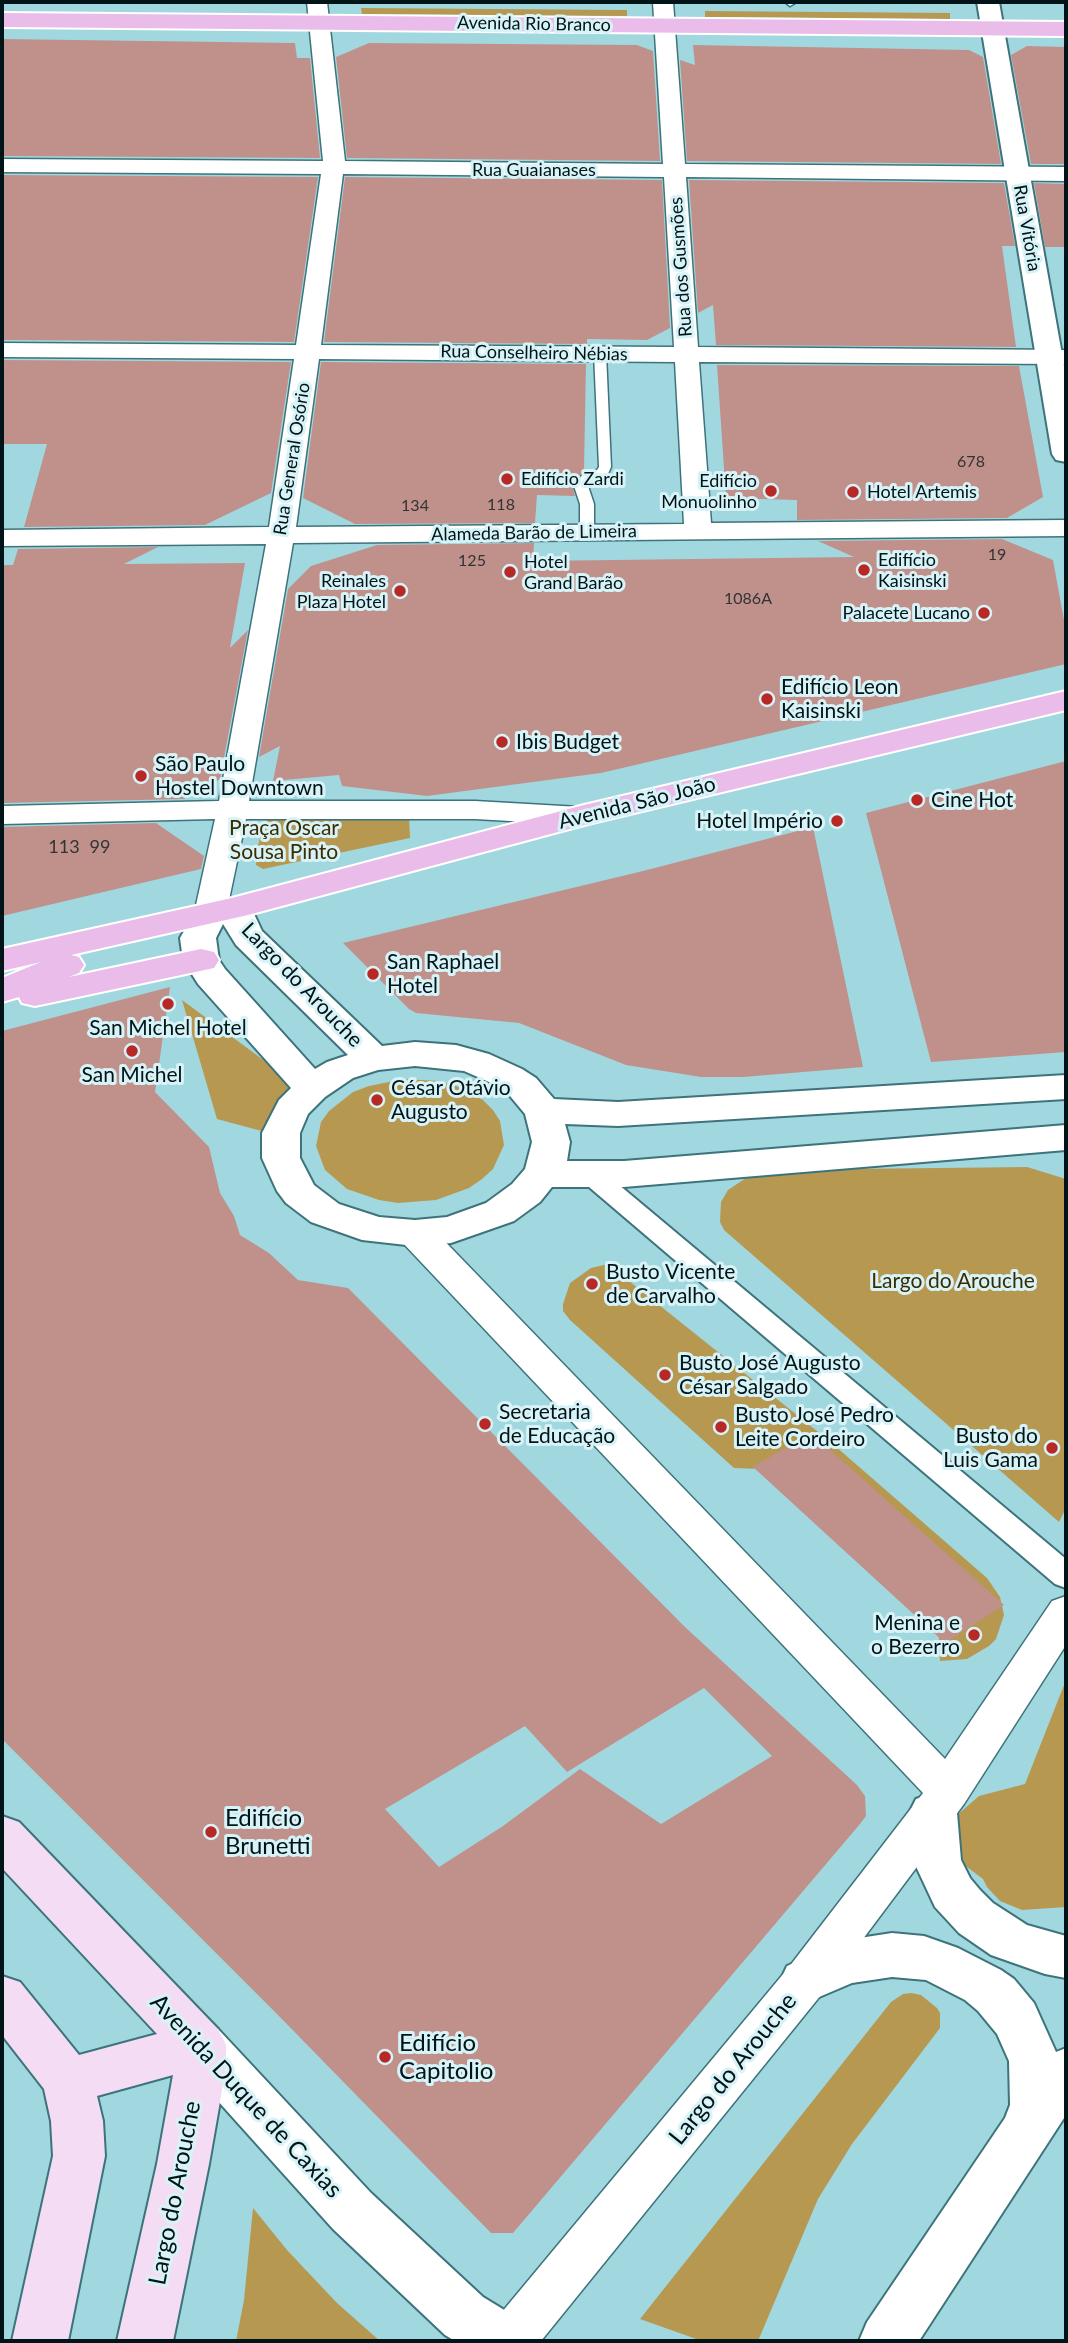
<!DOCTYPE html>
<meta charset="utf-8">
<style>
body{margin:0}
#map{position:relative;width:1068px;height:2343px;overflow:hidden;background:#a1d8e0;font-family:Lato,sans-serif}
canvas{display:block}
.frame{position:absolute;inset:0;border:4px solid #011417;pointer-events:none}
</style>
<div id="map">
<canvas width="1068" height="2343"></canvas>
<div class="frame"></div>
</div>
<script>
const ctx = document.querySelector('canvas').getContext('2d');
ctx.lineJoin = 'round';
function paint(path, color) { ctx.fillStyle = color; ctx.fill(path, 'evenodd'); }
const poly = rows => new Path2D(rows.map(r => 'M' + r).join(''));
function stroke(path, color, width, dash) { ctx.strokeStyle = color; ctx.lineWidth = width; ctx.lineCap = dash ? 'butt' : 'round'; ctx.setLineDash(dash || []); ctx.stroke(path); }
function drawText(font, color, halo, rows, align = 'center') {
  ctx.font = font + ' Lato,sans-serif'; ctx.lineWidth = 6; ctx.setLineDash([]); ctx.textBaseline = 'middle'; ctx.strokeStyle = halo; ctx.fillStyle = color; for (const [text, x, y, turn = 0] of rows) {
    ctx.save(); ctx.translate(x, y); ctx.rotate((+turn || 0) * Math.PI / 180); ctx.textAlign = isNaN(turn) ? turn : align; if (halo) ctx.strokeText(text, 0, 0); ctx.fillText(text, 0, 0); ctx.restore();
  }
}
paint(poly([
 [361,8,627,10,627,16,362,14],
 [705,11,950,13,950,19,705,17],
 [409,814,410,838,263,869,256,865,257,849,264,823,272,816],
 [182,1000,296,1084,269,1133,217,1119],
 [404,1079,439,1081,456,1086,483,1100,493,1110,500,1121,504,1145,493,1169,482,1179,469,1188,436,1200,398,1203,379,1200,347,1189,325,1170,316,1146,321,1122,329,1111,353,1092,369,1086],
 [1027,1167,1066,1179,1066,1508,1059,1522,724,1230,720,1222,721,1202,728,1190,758,1170],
 [608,1264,629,1268,619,1273,827,1439,987,1578,1000,1597,1004,1615,996,1639,989,1646,967,1659,940,1661,938,1619,761,1469,734,1468,570,1320,563,1311,563,1304,570,1283,591,1268],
 [1066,1680,1066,1907,1022,1910,1000,1901,987,1887,983,1879,951,1855,957,1815,979,1796,1025,1784],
 [911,1993,921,1995,937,2008,940,2013,940,2028,852,2144,818,2199,758,2341,702,2341,640,2319,891,2002,903,1994],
 [253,2208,287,2250,337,2303,380,2341,236,2341,244,2300]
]), '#b69851');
paint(poly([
 [2,39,295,43,297,58,310,58,320,158,2,156],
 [369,43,637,45,653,51,660,161,347,158,336,57],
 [693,45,969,50,983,57,1001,164,687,161,680,60,695,65],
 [1027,46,1066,47,1066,164,1031,164,1011,55],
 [2,175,318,177,294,342,2,340],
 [345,177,662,180,670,328,647,340,587,339,587,344,324,342],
 [689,180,1004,183,1015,246,1002,246,1016,347,716,345,713,305,698,313],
 [1034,183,1066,184,1066,247,1045,247],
 [2,360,291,362,271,493,205,525,24,527,47,444,2,444],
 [321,362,586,364,584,471,572,484,575,496,537,495,535,523,355,524,303,498],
 [717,365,1019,366,1043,497,1007,518,797,520,797,500,726,498],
 [1002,539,1053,560,1066,631,1066,664,601,773,427,796,342,786,339,775,273,781,280,746,259,757,288,589,311,566,377,545,534,543,533,561,854,557,818,541],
 [158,547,124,564,245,563,230,648,248,630,220,779,184,799,2,803,2,565,13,565,18,549],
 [1066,761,1066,1052,931,1062,866,813],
 [156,823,204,856,201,869,2,916,2,827],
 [813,827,863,1067,743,1077,701,1077,626,1065,519,1023,416,1013,409,1009,343,943,643,871],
 [170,987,155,1092,209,1147,220,1193,234,1216,240,1235,269,1253,298,1280,348,1288,686,1628,857,1785,865,1796,866,1816,860,1824,513,2233,491,2233,277,2014,2,1739,2,1031],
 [704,1688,772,1756,661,1824,580,1769,503,1826,439,1867,385,1809,525,1726,567,1772],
 [811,1433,1004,1605,945,1643,753,1467]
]), '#c0918b');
const service = poly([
 [785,2,795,2,795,3,790,6,785,2],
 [600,349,606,353,611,467,607,476,593,480,588,486,594,504,594,533,587,537,580,533,580,504,574,486,583,474,597,470,599,467,594,353,600,349]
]);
const pedestrian = poly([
 [591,1166,600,1169,1066,1559,1066,1588,1055,1584,582,1181,578,1175,582,1169,591,1166]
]);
const minor = poly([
 [307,2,327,2,345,161,663,164,653,2,673,2,685,164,1066,167,1066,181,686,177,698,347,1066,350,1066,364,699,362,711,523,1066,520,1066,536,293,543,249,801,475,801,580,807,591,810,595,816,591,822,580,825,475,819,246,819,226,914,221,921,210,924,199,921,194,914,215,819,2,824,2,806,219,801,266,544,2,546,2,530,269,527,294,359,2,357,2,343,296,345,321,174,2,172,2,159,323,161,307,2],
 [343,174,664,177,674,347,321,345,343,174],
 [319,359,675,362,684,524,296,527,319,359],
 [415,1221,428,1224,945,1759,1052,1601,1066,1596,1066,1645,964,1804,821,1995,541,2341,485,2341,492,2324,789,1967,923,1793,402,1242,397,1233,402,1224,415,1221]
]);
const tertiary = poly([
 [977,2,999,2,1066,377,1066,462,1056,460,1052,454,977,2],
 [236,898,248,901,262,931,382,1046,415,1042,456,1045,489,1054,522,1069,536,1078,554,1099,618,1102,1066,1075,1066,1099,618,1126,565,1124,570,1142,567,1161,624,1161,1066,1125,1066,1150,624,1187,552,1187,540,1202,514,1221,451,1243,415,1246,362,1240,311,1222,286,1203,277,1191,262,1158,262,1133,279,1100,291,1088,198,984,183,960,180,938,198,907,210,903,220,906,224,901,236,898],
 [223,924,236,945,348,1055,327,1062,315,1069,225,969,219,960,216,938,223,924],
 [415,1066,464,1071,496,1085,510,1096,525,1114,532,1142,525,1169,512,1184,486,1203,447,1217,415,1220,379,1217,339,1204,314,1185,300,1158,300,1133,308,1114,325,1097,353,1078,378,1070,415,1066],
 [933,1793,950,1799,957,1813,961,1860,970,1878,980,1890,993,1903,1027,1925,1066,1936,1066,1978,1045,1974,991,1955,959,1933,935,1907,913,1860,909,1813,916,1799,933,1793],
 [892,1933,924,1936,958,1948,1001,1970,1014,1979,1034,2003,1056,2052,1066,2048,1066,2115,919,2341,859,2341,867,2322,1005,2118,1010,2105,1009,2061,997,2034,978,2011,965,2000,926,1980,892,1977,852,1983,805,2003,787,1996,780,1981,787,1966,846,1940,892,1933],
 [200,2022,218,2029,371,2193,483,2297,524,2322,532,2341,455,2341,445,2335,333,2229,182,2061,174,2045,182,2029,200,2022]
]);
const secondary = poly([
 [2,1816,19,1822,218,2029,226,2045,226,2067,209,2164,173,2341,117,2341,157,2164,173,2075,97,2096,103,2121,105,2156,68,2341,12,2341,53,2156,51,2121,44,2089,2,2035,2,1976,20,1982,79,2055,157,2034,2,1868,2,1816]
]);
const primary = poly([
 [2,13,1066,22,1066,36,2,27,2,13],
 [1066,691,1066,710,588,824,248,915,71,955,79,957,84,965,79,973,69,977,201,949,214,952,219,960,214,968,35,1006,22,1003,19,997,2,1002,2,978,41,962,2,971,2,949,232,898,580,806,1066,691]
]);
stroke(service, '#3d737a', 3);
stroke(pedestrian, '#3d737a', 4);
stroke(minor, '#3d737a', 3);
stroke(tertiary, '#3d737a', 4);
stroke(secondary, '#3d737a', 4);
stroke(primary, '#fff', 4);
paint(service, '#fff');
paint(pedestrian, '#fff');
paint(minor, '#fff');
paint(tertiary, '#fff');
paint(secondary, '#f4ddf4');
paint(primary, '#e9bce9');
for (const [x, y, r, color] of [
 [507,479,7,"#b82926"],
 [771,491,7,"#b82926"],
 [853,492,7,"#b82926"],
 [864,570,7,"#b82926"],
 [510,572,7,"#b82926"],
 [400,591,7,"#b82926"],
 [984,613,7,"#b82926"],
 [767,699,7,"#b82926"],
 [502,742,7,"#b82926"],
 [141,776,7,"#b82926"],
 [917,800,7,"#b82926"],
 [837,821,7,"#b82926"],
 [373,974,7,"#b82926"],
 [168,1004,7,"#b82926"],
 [132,1051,7,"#b82926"],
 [377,1100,7,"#b82926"],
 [592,1284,7,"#b82926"],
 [665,1375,7,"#b82926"],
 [485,1424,7,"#b82926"],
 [721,1427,7,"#b82926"],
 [1052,1448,7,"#b82926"],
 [974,1635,7,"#b82926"],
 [211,1832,7,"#b82926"],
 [385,2057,7,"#b82926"]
]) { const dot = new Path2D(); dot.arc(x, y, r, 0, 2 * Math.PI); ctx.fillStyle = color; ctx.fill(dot); stroke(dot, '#d8f3f7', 2.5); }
drawText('16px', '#313334', null, [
 ["678",971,462],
 ["118",501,505],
 ["134",415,506],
 ["19",997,555],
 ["125",472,561],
 ["1086A",748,599]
]);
drawText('18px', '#011417', '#d8f3f7', [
 ["Avenida Rio Branco",534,24,1],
 ["Rua Guaianases",534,170],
 ["Rua Vitória",1027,228,80],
 ["Rua dos Gusmões",681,267,-94],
 ["Rua Conselheiro Nébias",534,353,1],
 ["Rua General Osório",292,459,-81],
 ["Alameda Barão de Limeira",534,533,-1]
]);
drawText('18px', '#011417', '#d8f3f7', [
 ["Edifício Zardi",521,479],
 ["Edifício",757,481,"right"],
 ["Monuolinho",757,502,"right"],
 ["Hotel Artemis",867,492],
 ["Edifício",878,560],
 ["Kaisinski",878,581],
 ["Hotel",524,562],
 ["Grand Barão",524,583],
 ["Reinales",386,581,"right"],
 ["Plaza Hotel",386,602,"right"],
 ["Palacete Lucano",970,613,"right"]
], 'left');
drawText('18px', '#313334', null, [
 ["113",64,847],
 ["99",100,847]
]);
drawText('21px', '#011417', '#d8f3f7', [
 ["Edifício Leon",781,687],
 ["Kaisinski",781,711],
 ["Ibis Budget",516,742],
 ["São Paulo",155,764],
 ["Hostel Downtown",155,788],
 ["Cine Hot",931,800],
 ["Hotel Império",823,821,"right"],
 ["San Raphael",387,962],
 ["Hotel",387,986],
 ["San Michel Hotel",168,1028,"center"],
 ["San Michel",132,1075,"center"],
 ["César Otávio",391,1088],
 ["Augusto",391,1112],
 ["Busto Vicente",606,1272],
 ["de Carvalho",606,1296],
 ["Busto José Augusto",679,1363],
 ["César Salgado",679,1387],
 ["Secretaria",499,1412],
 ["de Educação",499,1436],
 ["Busto José Pedro",735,1415],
 ["Leite Cordeiro",735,1439],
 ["Busto do",1038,1436,"right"],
 ["Luis Gama",1038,1460,"right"],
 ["Menina e",960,1623,"right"],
 ["o Bezerro",960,1647,"right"]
], 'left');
drawText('21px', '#011417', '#d8f3f7', [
 ["Avenida São João",637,803,-14],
 ["Largo do Arouche",302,985,46]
]);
drawText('21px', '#3b2b00', '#d8f3f7', [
 ["Praça Oscar",284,828],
 ["Sousa Pinto",284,852],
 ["Largo do Arouche",953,1281]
]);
drawText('24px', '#011417', '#d8f3f7', [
 ["Edifício",225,1818],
 ["Brunetti",225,1846],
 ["Edifício",399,2043],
 ["Capitolio",399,2071]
], 'left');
drawText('24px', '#011417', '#d8f3f7', [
 ["Largo do Arouche",733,2069,-51],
 ["Avenida Duque de Caxias",246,2096,47],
 ["Largo do Arouche",175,2193,-79]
]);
</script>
